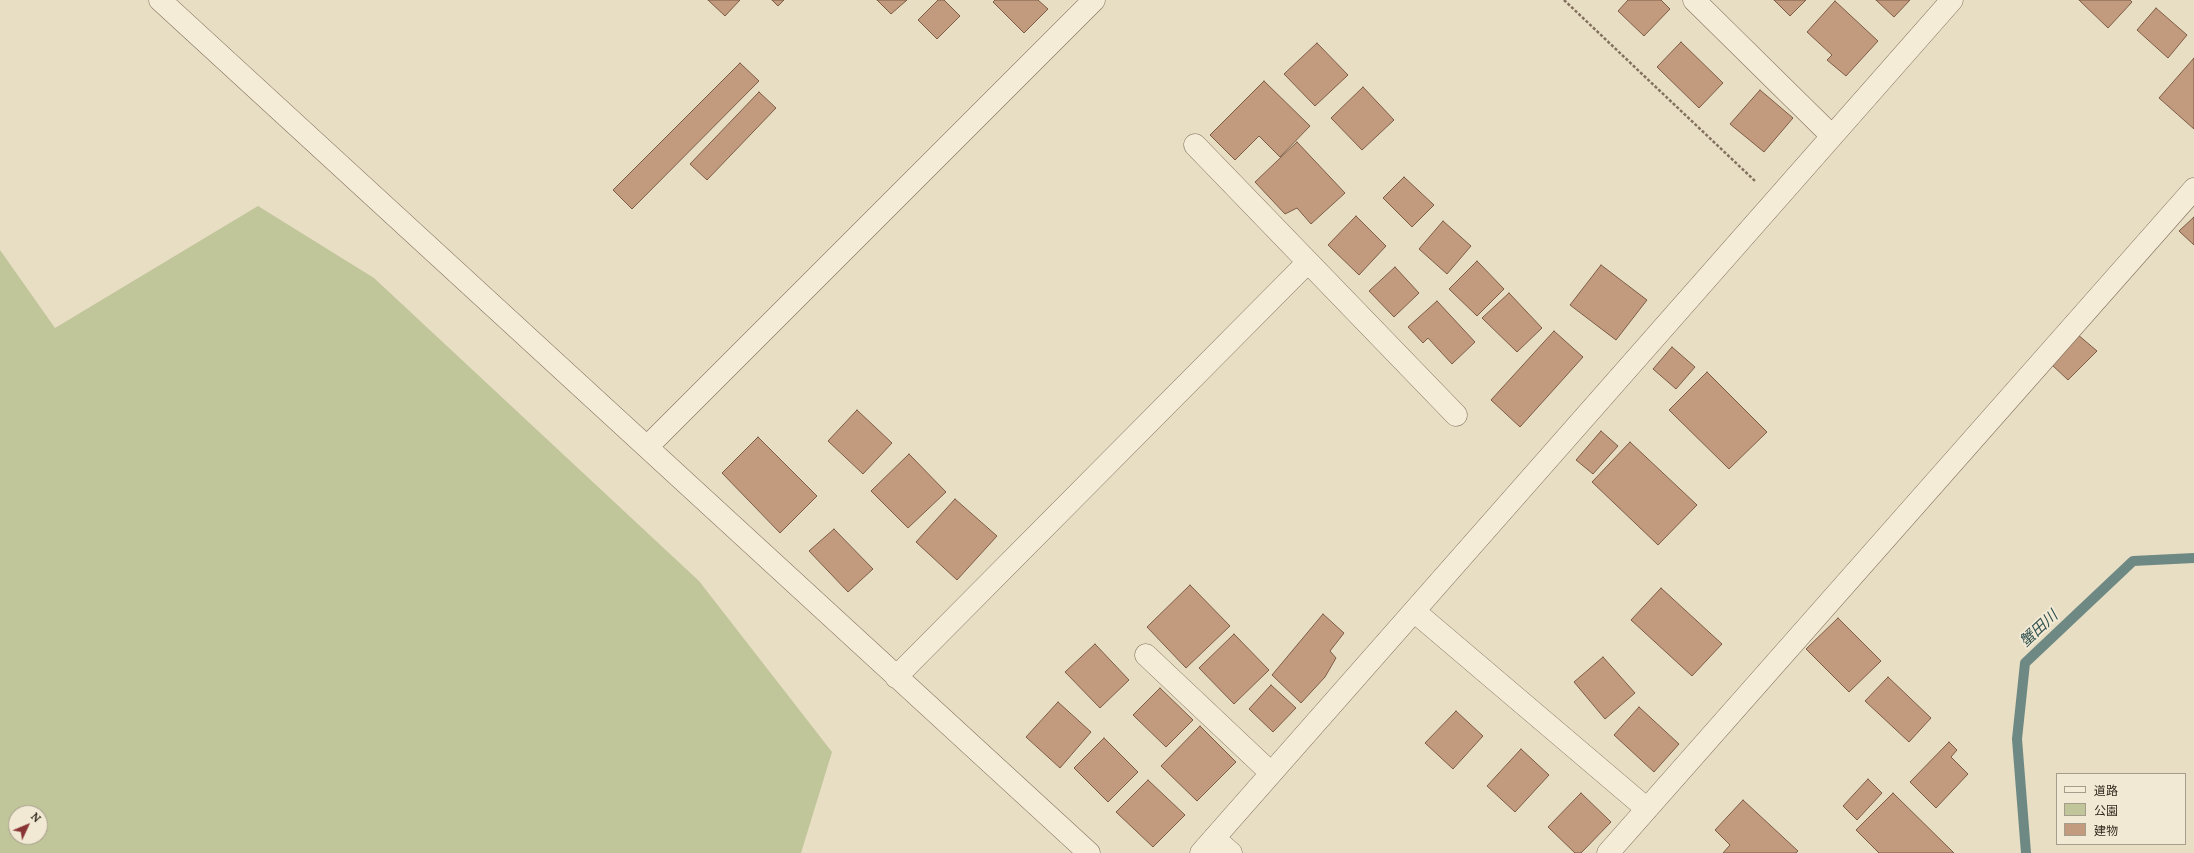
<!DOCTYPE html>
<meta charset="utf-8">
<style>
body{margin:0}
#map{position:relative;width:2194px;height:853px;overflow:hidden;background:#e8dec4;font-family:Lora,"Noto Sans JP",serif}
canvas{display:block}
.legend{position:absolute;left:2056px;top:773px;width:130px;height:72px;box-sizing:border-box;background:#f1e9d3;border:1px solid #a59c8b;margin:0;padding:5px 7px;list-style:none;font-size:12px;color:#33291f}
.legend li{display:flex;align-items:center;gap:8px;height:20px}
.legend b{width:20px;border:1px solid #a59c8b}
.north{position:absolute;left:8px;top:805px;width:40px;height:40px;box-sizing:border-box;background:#f1e9d3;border:1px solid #a59c8b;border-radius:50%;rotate:46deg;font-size:11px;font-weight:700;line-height:16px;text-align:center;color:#33291f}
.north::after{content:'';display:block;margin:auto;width:14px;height:18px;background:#893434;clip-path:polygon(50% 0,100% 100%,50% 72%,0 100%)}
</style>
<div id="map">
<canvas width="2194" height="853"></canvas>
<ul class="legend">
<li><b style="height:5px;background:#f4ecd7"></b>道路</li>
<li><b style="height:11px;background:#c0c59a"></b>公園</li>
<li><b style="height:11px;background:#c29b7f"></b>建物</li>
</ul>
<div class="north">N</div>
</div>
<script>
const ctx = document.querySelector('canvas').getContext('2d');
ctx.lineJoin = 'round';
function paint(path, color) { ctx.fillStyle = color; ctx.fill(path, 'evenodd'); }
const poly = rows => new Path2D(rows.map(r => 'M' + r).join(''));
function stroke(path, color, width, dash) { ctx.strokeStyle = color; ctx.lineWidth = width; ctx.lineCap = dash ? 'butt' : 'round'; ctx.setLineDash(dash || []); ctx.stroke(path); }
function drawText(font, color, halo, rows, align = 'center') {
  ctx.font = font + ' Lora,"Noto Sans JP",serif'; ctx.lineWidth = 4; ctx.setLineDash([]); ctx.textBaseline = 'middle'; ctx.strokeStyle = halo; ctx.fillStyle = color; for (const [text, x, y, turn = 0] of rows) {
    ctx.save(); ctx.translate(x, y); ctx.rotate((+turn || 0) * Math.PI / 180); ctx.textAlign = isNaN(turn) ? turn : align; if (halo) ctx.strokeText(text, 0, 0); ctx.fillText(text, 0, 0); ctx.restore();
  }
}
paint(poly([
 [258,206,374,278,699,581,832,752,801,853,0,853,0,250,55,328],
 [16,813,40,813,40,837,16,837]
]), '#c0c59a');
stroke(poly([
 [2026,853,2017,739,2025,663,2133,561,2194,558]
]), '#6e8983', 10);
const building = poly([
 [708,0,740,0,725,16,708,0],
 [772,0,784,0,778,6,772,0],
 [877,0,907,0,891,14,877,0],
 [938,0,944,0,960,16,937,39,918,20,938,0],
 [995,0,1038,0,1048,9,1024,33,993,2,995,0],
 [1628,0,1661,0,1670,9,1644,36,1618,11,1628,0],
 [1774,0,1806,0,1790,16,1774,0],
 [1876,0,1910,0,1894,17,1876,0],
 [2079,0,2130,0,2132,2,2108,28,2079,0],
 [1835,1,1878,41,1846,76,1827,60,1832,55,1807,32,1835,1],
 [2156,8,2187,35,2168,58,2137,30,2156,8],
 [1681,42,1723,83,1699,108,1657,67,1681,42],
 [1317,43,1348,75,1315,106,1284,74,1317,43],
 [2194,58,2194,129,2159,98,2194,58],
 [740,63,759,81,632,209,613,190,740,63],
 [1264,81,1310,126,1280,157,1259,136,1235,160,1210,135,1264,81],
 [1363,87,1394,120,1362,150,1331,118,1363,87],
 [1760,90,1793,118,1764,152,1730,124,1760,90],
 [759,92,776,108,707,180,690,164,759,92],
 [1297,142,1345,193,1311,224,1297,208,1285,214,1255,182,1297,142],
 [1404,177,1434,205,1412,227,1383,198,1404,177],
 [1356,216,1386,246,1359,275,1328,245,1356,216],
 [2194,217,2194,245,2179,231,2194,217],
 [1443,221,1471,246,1447,274,1419,249,1443,221],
 [1477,261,1504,289,1477,316,1449,289,1477,261],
 [1601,265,1647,300,1616,340,1570,305,1601,265],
 [1395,267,1419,293,1394,317,1369,291,1395,267],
 [1509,293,1542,328,1517,352,1482,318,1509,293],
 [1437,301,1475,342,1452,364,1428,338,1423,343,1408,327,1437,301],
 [1554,331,1583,357,1520,427,1491,400,1554,331],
 [2077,334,2097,351,2068,380,2051,364,2077,334],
 [1672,347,1695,367,1676,389,1653,369,1672,347],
 [1707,372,1767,432,1729,469,1669,410,1707,372],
 [857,410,892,443,863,474,828,441,857,410],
 [1601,431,1618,446,1593,474,1576,460,1601,431],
 [758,437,817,496,780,533,722,473,758,437],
 [1630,442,1697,505,1658,545,1592,482,1630,442],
 [909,454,946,492,908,528,871,491,909,454],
 [955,499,997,536,957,580,916,542,955,499],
 [834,529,873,569,848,592,809,551,834,529],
 [1190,585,1230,626,1186,668,1147,627,1190,585],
 [1661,588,1722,644,1692,676,1631,620,1661,588],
 [1323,614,1344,633,1330,651,1336,658,1325,677,1301,703,1272,675,1323,614],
 [1838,618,1881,661,1849,692,1806,649,1838,618],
 [1234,634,1269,670,1234,704,1199,668,1234,634],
 [1095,644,1129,680,1100,708,1065,672,1095,644],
 [1603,657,1635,693,1605,719,1574,682,1603,657],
 [1888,677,1931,718,1909,742,1865,701,1888,677],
 [1271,685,1296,708,1273,732,1249,709,1271,685],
 [1160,688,1193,720,1166,747,1133,715,1160,688],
 [1058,702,1091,732,1060,768,1026,737,1058,702],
 [1639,707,1679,744,1654,772,1614,735,1639,707],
 [1456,711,1483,736,1453,769,1425,743,1456,711],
 [1200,726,1236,762,1197,801,1161,766,1200,726],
 [1104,738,1138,772,1108,802,1074,768,1104,738],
 [1949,742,1957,750,1951,757,1968,774,1936,808,1910,782,1949,742],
 [1521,749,1549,775,1515,812,1487,786,1521,749],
 [1868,779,1882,793,1857,820,1843,806,1868,779],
 [1148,780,1185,815,1153,847,1116,812,1148,780],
 [1581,793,1611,822,1581,853,1575,853,1548,827,1581,793],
 [1893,793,1954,853,1879,853,1856,830,1893,793],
 [1743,800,1798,851,1796,853,1723,853,1730,845,1715,830,1743,800]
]);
paint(building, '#c29b7f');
stroke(building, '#7d5c45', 1);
const minor = poly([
 [160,0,1089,853],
 [1694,0,1832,136],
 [1195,145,1456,415],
 [647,447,1094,0],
 [1414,611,1647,809],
 [1146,655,1271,773],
 [896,677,1308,262],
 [1214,838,1231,853],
 [1201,853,1952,0],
 [1608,853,2194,189]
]);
stroke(minor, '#81705d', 23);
stroke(poly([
 [1564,0,1755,181]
]), '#81705d', 2.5, [3, 2]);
stroke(minor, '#f4ecd7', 22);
drawText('italic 15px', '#30514f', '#f1e9d3', [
 ["蟹田川",2039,629,-43]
]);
</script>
